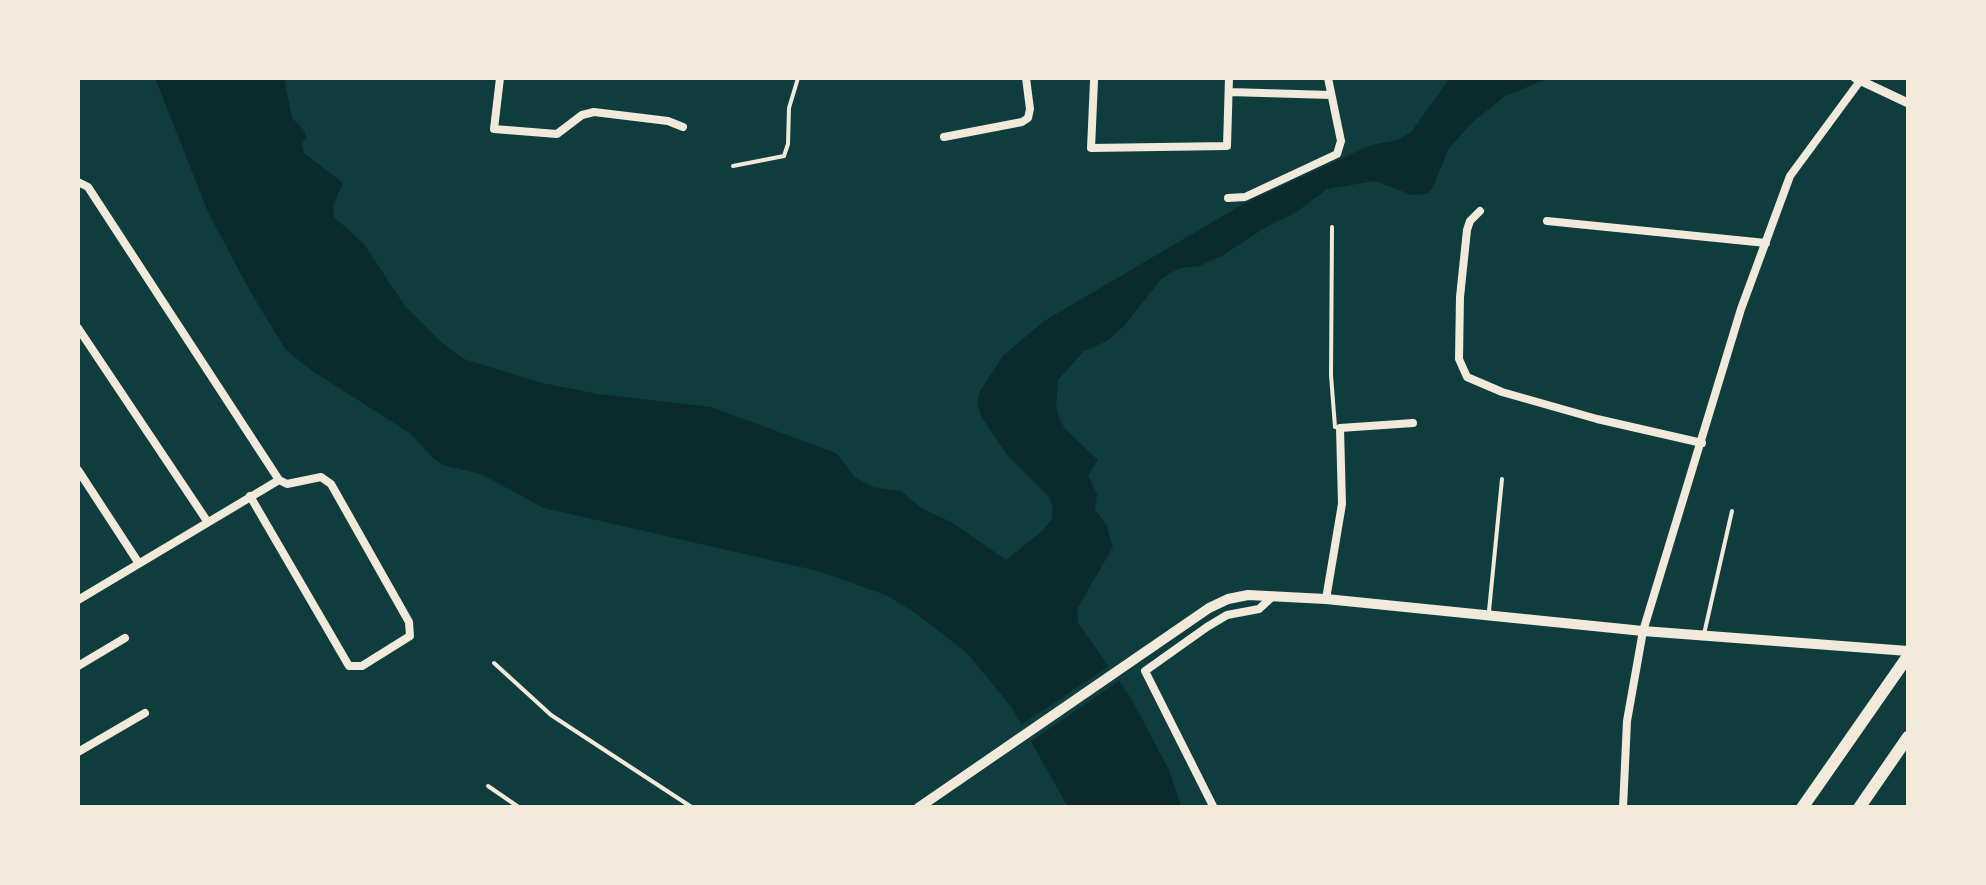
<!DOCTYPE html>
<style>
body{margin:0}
#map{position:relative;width:1986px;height:885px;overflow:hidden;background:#0f3d3e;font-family:"Noto Sans",sans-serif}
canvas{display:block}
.frame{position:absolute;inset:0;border:80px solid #f1e9da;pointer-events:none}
</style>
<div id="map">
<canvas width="1986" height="885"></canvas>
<div class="frame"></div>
</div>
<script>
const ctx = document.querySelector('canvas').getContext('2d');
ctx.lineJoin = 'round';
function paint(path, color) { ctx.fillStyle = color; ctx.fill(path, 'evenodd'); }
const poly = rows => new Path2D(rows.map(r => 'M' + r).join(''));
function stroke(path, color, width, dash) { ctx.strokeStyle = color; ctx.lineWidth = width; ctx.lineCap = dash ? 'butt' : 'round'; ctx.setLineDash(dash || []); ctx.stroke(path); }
paint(poly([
 [155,78,284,78,292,118,303,129,307,138,302,142,304,153,343,183,333,206,334,217,364,244,405,306,441,342,464,359,542,383,598,394,711,407,836,453,854,476,872,487,901,491,921,508,953,523,1006,560,1042,531,1052,519,1053,507,1048,496,1007,455,982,418,977,404,980,391,1003,356,1044,321,1245,203,1371,145,1398,140,1412,131,1450,78,1549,78,1505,96,1473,122,1449,148,1433,187,1427,194,1412,195,1375,181,1327,189,1295,213,1266,227,1222,256,1199,266,1180,268,1162,278,1124,326,1107,341,1084,351,1058,380,1056,406,1059,418,1065,429,1098,460,1088,475,1097,494,1095,509,1107,526,1113,547,1077,609,1078,623,1131,698,1169,770,1182,808,1068,807,1012,708,967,653,914,612,886,595,818,571,544,508,481,474,443,465,434,459,411,434,311,370,286,350,251,293,208,212]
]), '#0a2a2b');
paint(poly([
 [1112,664,1122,679,1027,744,1018,727]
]), '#0f3d3e');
stroke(poly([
 [733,166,784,156,788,144,789,108,798,78],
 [1332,227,1331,375,1335,427,1340,428],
 [1489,611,1502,479],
 [1704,634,1732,511],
 [494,663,551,715,693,808],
 [488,786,520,808]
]), '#f1e9da', 4);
stroke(poly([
 [500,78,494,129,557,134,582,115,594,112,668,121,683,127],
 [1094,81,1091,148,1227,146,1229,78],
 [1229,92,1331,95],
 [944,137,1022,122,1028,118,1030,109,1026,78],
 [78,182,88,187,279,480,287,484,321,477,331,484,409,622,410,636,362,666,349,666,250,496],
 [1228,198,1245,197,1337,154,1341,141,1328,78],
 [1480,211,1470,221,1467,230,1460,297,1459,359,1467,377,1502,392,1597,419,1702,443],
 [1547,221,1766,243],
 [78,328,207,521],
 [78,470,138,562],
 [1326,599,1342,504,1340,428,1413,423],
 [78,600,279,480],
 [78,666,125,638],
 [78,752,145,713],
 [1214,808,1145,671,1207,627,1227,615,1259,609,1273,596],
 [1623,808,1627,721,1643,631,1741,309,1790,176,1860,81]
]), '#f1e9da', 8);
stroke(poly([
 [1855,78,1908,103]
]), '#f1e9da', 9);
stroke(poly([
 [918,808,1209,608,1228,599,1248,595,1326,599,1643,631,1908,651]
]), '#f1e9da', 10);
stroke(poly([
 [1802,808,1908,656],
 [1859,808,1908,737]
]), '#f1e9da', 12);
</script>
